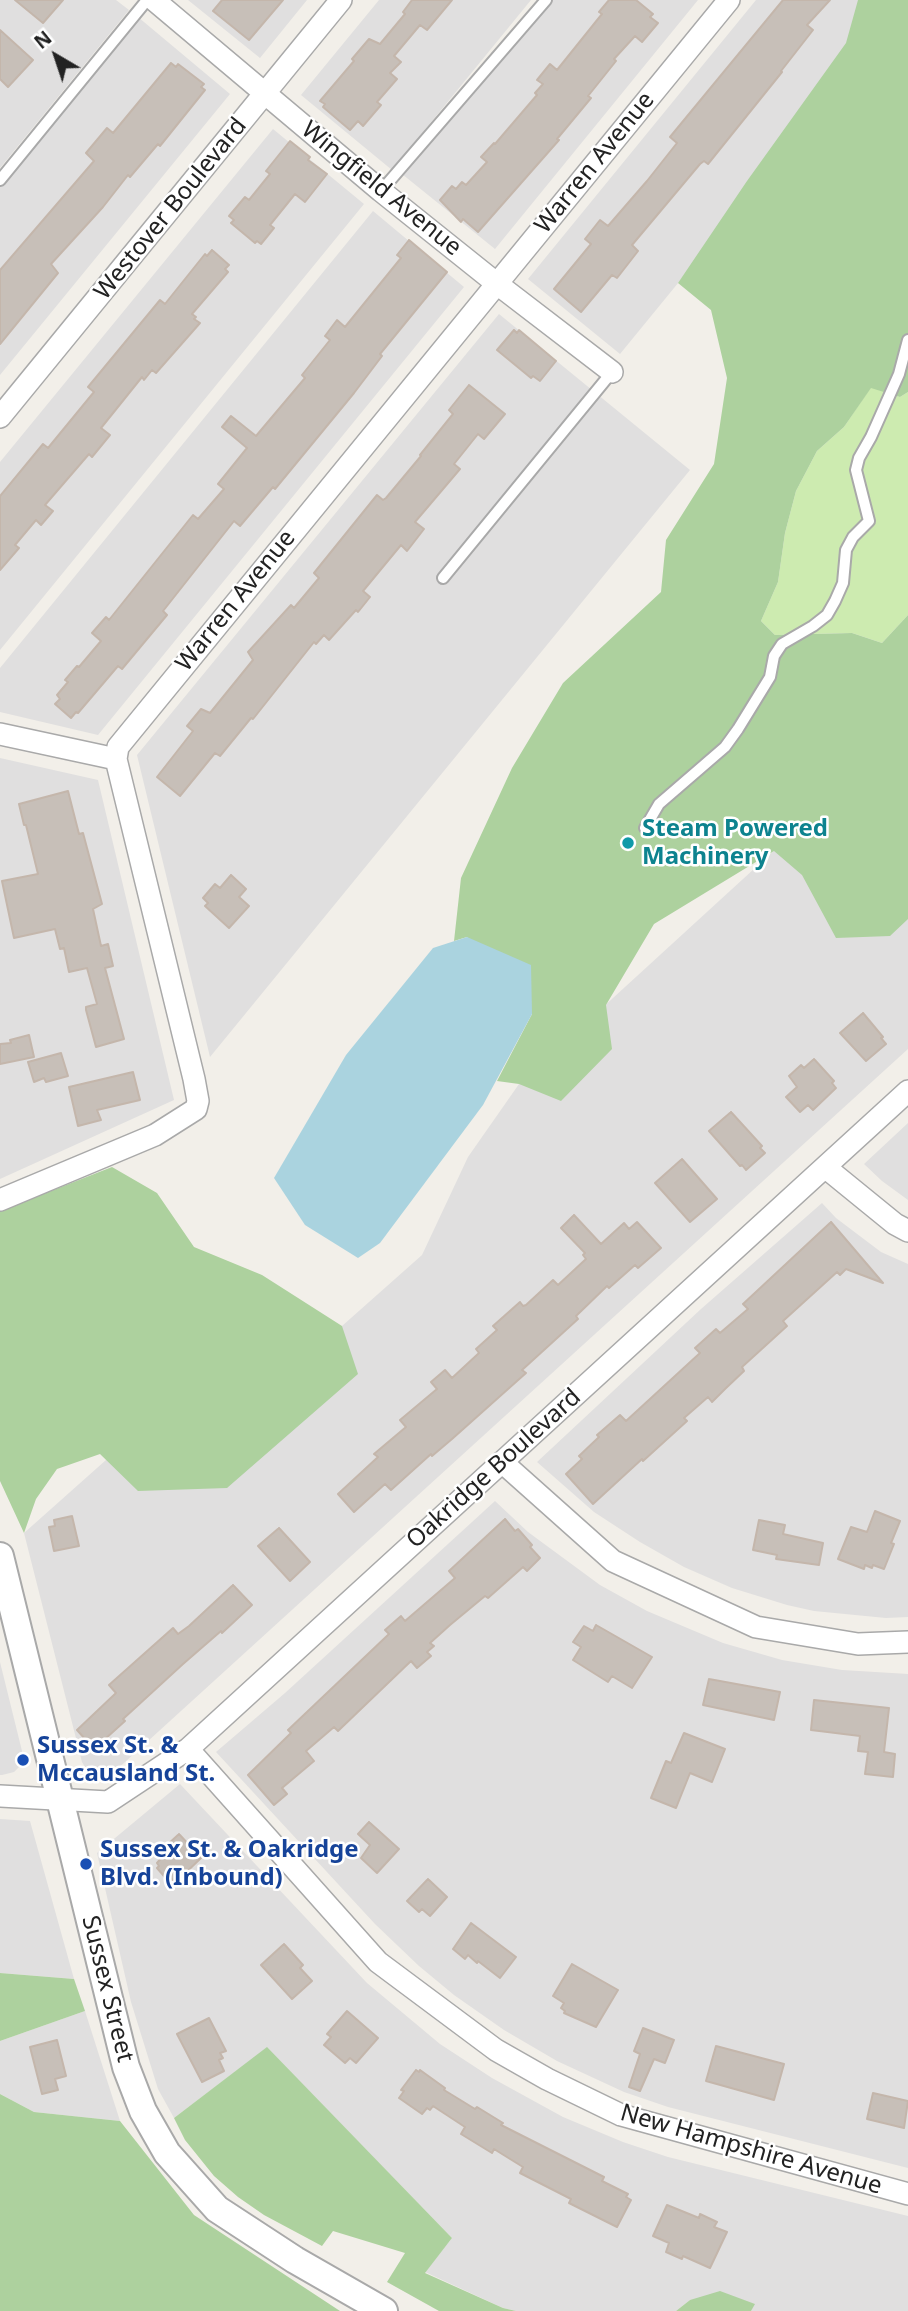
<!DOCTYPE html>
<style>
body{margin:0}
#map{position:relative;width:908px;height:2311px;overflow:hidden;background:#f2efe9;font-family:"Noto Sans",sans-serif}
canvas{display:block}
.north{position:absolute;left:21px;top:21px;width:70px;height:70px;-webkit-text-stroke:5px #fff;paint-order:stroke;rotate:321deg;font-size:19px;font-weight:700;line-height:28px;text-align:center;color:#222}
.north::after{content:'';display:block;margin:auto;width:24px;height:32px;background:#222;clip-path:polygon(50% 0,100% 100%,50% 72%,0 100%)}
</style>
<div id="map">
<canvas width="908" height="2311"></canvas>
<div class="north">N</div>
</div>
<script>
const ctx = document.querySelector('canvas').getContext('2d');
ctx.lineJoin = 'round';
function paint(path, color) { ctx.fillStyle = color; ctx.fill(path, 'evenodd'); }
const poly = rows => new Path2D(rows.map(r => 'M' + r).join(''));
function stroke(path, color, width, dash) { ctx.strokeStyle = color; ctx.lineWidth = width; ctx.lineCap = dash ? 'butt' : 'round'; ctx.setLineDash(dash || []); ctx.stroke(path); }
function drawText(font, color, halo, rows, align = 'center') {
  ctx.font = font + ' "Noto Sans",sans-serif'; ctx.lineWidth = 5; ctx.setLineDash([]); ctx.textBaseline = 'middle'; ctx.strokeStyle = halo; ctx.fillStyle = color; for (const [text, x, y, turn = 0] of rows) {
    ctx.save(); ctx.translate(x, y); ctx.rotate((+turn || 0) * Math.PI / 180); ctx.textAlign = isNaN(turn) ? turn : align; if (halo) ctx.strokeText(text, 0, 0); ctx.fillText(text, 0, 0); ctx.restore();
  }
}
paint(poly([
 [0,0,116,0,129,10,0,168],
 [188,0,307,0,260,58],
 [379,0,531,0,392,170,301,95],
 [545,0,698,0,495,249,402,174],
 [756,0,908,0,908,2,620,354,528,279],
 [138,17,230,94,0,375,0,186],
 [273,129,364,204,0,650,0,462],
 [373,211,464,287,98,735,0,712,0,668],
 [499,314,690,470,210,1057,137,755],
 [908,728,908,1049,114,1772,100,1775,85,1767,82,1762,24,1533,252,1330,342,1326,422,1255,468,1157,519,1084],
 [0,758,98,780,174,1100,0,1179],
 [908,1123,908,1200,882,1181,864,1164],
 [822,1203,836,1218,881,1252,908,1264,908,1617,886,1618,814,1611,787,1605,732,1588,684,1567,640,1542,594,1512,537,1462,701,1309],
 [495,1501,528,1532,600,1585,647,1611,723,1643,782,1660,842,1670,908,1674,908,2168,668,2107,624,2092,557,2061,504,2030,454,1995,419,1966,375,1924,216,1752,285,1693],
 [0,1662,22,1751,19,1767,14,1772,2,1775,0,1775],
 [180,1784,367,1983,440,2044,492,2078,563,2117,623,2142,668,2157,908,2216,908,2311,751,2311,754,2304,690,2300,676,2311,516,2311,503,2308,425,2272,452,2238,267,2048,174,2118,158,2089,131,2002,97,1853],
 [0,1819,30,1821,74,1979,0,1973],
 [85,2011,120,2121,34,2112,0,2094,0,2041]
]), '#e0dfdf');
paint(poly([
 [871,387,900,397,908,392,908,615,882,643,852,633,775,635,761,621,778,582,785,533,796,491,817,451,844,427]
]), '#cdebb0');
paint(poly([
 [858,0,908,0,908,392,900,397,871,388,844,427,817,451,796,491,785,533,778,582,761,621,775,635,852,633,882,643,908,615,908,919,890,936,836,938,802,875,774,851,654,924,606,1005,612,1049,561,1101,519,1084,497,1081,532,1014,467,937,454,941,461,878,512,768,563,683,661,592,666,540,714,464,727,378,711,310,678,283,747,181,846,43],
 [112,1167,157,1193,194,1247,262,1275,342,1326,358,1374,227,1488,138,1491,100,1454,57,1469,36,1499,24,1533,0,1481,0,1211],
 [0,1973,74,1979,85,2011,0,2041],
 [267,2047,452,2238,425,2273,503,2308,516,2311,439,2311,387,2282,405,2253,333,2231,322,2246,264,2215,238,2197,214,2176,185,2140,174,2118],
 [0,2094,34,2112,120,2121,194,2215,340,2311,0,2311],
 [720,2291,755,2304,751,2311,676,2311,690,2300]
]), '#add19e');
paint(poly([
 [467,937,531,965,532,1014,483,1105,380,1243,358,1258,305,1225,274,1178,346,1055,433,948]
]), '#aad3df');
const building = poly([
 [15,0,63,0,43,23,15,0],
 [222,0,283,0,249,40,213,11,222,0],
 [412,0,452,0,427,30,420,25,394,56,401,62,390,73,397,79,377,102,381,105,363,126,358,121,350,130,323,107,325,104,320,101,354,61,352,59,369,39,380,44,405,14,403,12,412,0],
 [609,0,636,0,653,14,650,17,658,23,642,42,635,36,614,59,616,61,588,96,591,98,557,139,559,140,478,232,463,219,461,222,440,200,452,186,456,189,462,182,466,185,487,162,481,157,494,143,495,144,537,95,535,93,543,84,537,80,550,64,557,70,602,14,599,12,609,0],
 [783,0,830,0,807,25,813,30,781,71,782,72,708,164,704,161,700,164,632,245,638,251,617,278,612,275,581,312,554,289,591,244,585,239,600,220,608,226,647,181,677,143,670,137,783,0],
 [0,30,33,60,8,87,0,79,0,30],
 [171,63,176,67,178,64,204,84,201,87,205,90,160,146,158,144,130,177,128,175,103,207,51,264,58,273,0,344,0,270,94,161,86,153,107,128,113,133,171,63],
 [290,141,310,157,308,160,327,174,305,202,295,194,270,225,274,228,261,244,257,241,255,243,231,223,234,220,229,216,245,197,249,200,270,174,266,171,290,141],
 [409,240,447,272,380,354,382,356,354,393,275,489,273,487,240,526,234,521,163,611,167,615,122,669,118,666,78,713,76,712,71,718,55,704,60,699,57,695,68,682,65,680,77,666,79,667,101,641,92,633,106,617,109,620,193,515,198,519,224,489,218,484,247,448,222,427,231,416,256,436,305,378,302,375,330,340,325,336,337,320,345,327,401,258,397,255,409,240],
 [212,250,229,265,225,269,228,272,192,314,196,317,194,319,200,323,156,373,152,370,144,380,142,377,101,428,110,435,92,457,89,454,45,505,53,511,41,525,36,520,15,545,19,548,0,570,0,496,43,444,48,448,94,392,88,387,160,300,165,304,205,254,207,256,212,250],
 [514,330,517,333,519,330,556,361,540,381,533,376,531,378,497,350,514,330],
 [469,385,505,414,484,439,478,434,454,464,460,469,415,522,424,529,407,551,401,545,363,591,370,597,358,612,356,610,329,640,324,635,316,644,314,642,253,719,251,718,220,756,215,753,180,796,157,777,193,731,187,726,201,709,210,713,253,660,248,652,291,605,294,608,319,578,314,573,377,495,383,500,386,498,421,456,420,455,453,414,449,410,469,385],
 [68,791,79,834,83,833,102,904,93,909,101,946,108,944,113,966,105,968,124,1039,96,1047,86,1010,86,1007,97,1004,87,968,69,972,64,948,60,949,55,929,14,938,2,881,38,874,26,825,24,825,19,804,68,791],
 [231,875,246,889,239,897,249,906,229,928,205,906,208,903,203,898,215,884,220,888,231,875],
 [863,1013,883,1037,881,1038,886,1044,866,1061,840,1033,863,1013],
 [29,1035,34,1057,0,1064,0,1044,11,1043,10,1040,29,1035],
 [61,1053,68,1076,46,1082,44,1078,34,1082,28,1062,61,1053],
 [814,1059,834,1081,832,1083,836,1088,813,1110,808,1105,800,1112,786,1097,797,1087,789,1076,801,1065,804,1068,814,1059],
 [133,1072,140,1100,97,1110,101,1120,78,1126,69,1087,133,1072],
 [731,1112,762,1146,760,1148,765,1153,746,1170,742,1165,740,1166,709,1131,731,1112],
 [682,1159,717,1199,690,1222,655,1183,682,1159],
 [574,1215,601,1244,624,1223,629,1229,637,1222,661,1248,638,1268,635,1265,609,1288,607,1286,576,1316,578,1319,522,1370,526,1373,452,1439,432,1456,431,1454,391,1490,385,1484,354,1512,338,1494,378,1457,374,1454,406,1427,400,1420,437,1389,431,1382,445,1370,452,1378,479,1353,476,1349,497,1330,493,1326,520,1302,523,1306,526,1305,553,1280,558,1285,586,1259,583,1255,585,1253,561,1228,574,1215],
 [831,1222,883,1283,846,1269,840,1275,837,1272,783,1321,787,1326,742,1367,744,1371,725,1389,712,1402,708,1397,684,1418,687,1421,643,1461,642,1459,593,1504,566,1474,582,1459,579,1456,599,1437,597,1435,620,1415,626,1421,700,1353,695,1348,716,1329,720,1333,748,1309,743,1304,831,1222],
 [875,1511,900,1521,891,1543,894,1544,884,1569,873,1565,872,1568,865,1565,864,1569,838,1559,851,1527,867,1532,875,1511],
 [72,1516,79,1546,54,1551,49,1527,55,1526,54,1520,72,1516],
 [505,1519,515,1531,518,1529,532,1545,530,1547,540,1558,527,1571,523,1567,488,1598,485,1596,450,1625,430,1643,434,1646,427,1652,431,1656,417,1668,411,1661,338,1731,334,1727,306,1751,314,1761,282,1788,287,1794,274,1805,248,1775,291,1733,288,1730,389,1634,385,1630,401,1616,405,1621,455,1578,449,1571,505,1519],
 [759,1520,785,1525,783,1534,823,1543,819,1565,776,1559,777,1555,753,1550,759,1520],
 [279,1528,310,1562,290,1581,258,1546,279,1528],
 [233,1585,252,1605,222,1633,221,1631,183,1664,123,1719,125,1721,94,1749,77,1730,116,1693,109,1685,173,1628,178,1634,189,1626,233,1585],
 [596,1625,652,1657,632,1688,612,1676,608,1682,573,1660,581,1647,573,1642,584,1626,593,1631,596,1625],
 [709,1679,780,1692,774,1720,703,1705,709,1679],
 [814,1700,889,1708,884,1752,895,1754,893,1777,865,1774,868,1752,858,1751,860,1736,811,1730,814,1700],
 [684,1733,725,1749,712,1782,690,1773,676,1808,651,1798,666,1761,671,1763,684,1733],
 [369,1822,399,1849,377,1873,361,1858,370,1845,358,1834,369,1822],
 [179,1834,201,1858,175,1883,172,1879,169,1882,157,1868,159,1866,157,1863,169,1849,166,1846,179,1834],
 [428,1879,447,1897,430,1916,422,1909,419,1912,407,1901,428,1879],
 [471,1923,516,1957,500,1978,478,1961,477,1963,468,1955,465,1959,453,1949,471,1923],
 [284,1944,303,1965,300,1968,312,1981,292,1999,261,1965,284,1944],
 [572,1964,618,1990,596,2027,564,2013,565,2011,561,2008,564,2003,553,1996,572,1964],
 [347,2011,378,2038,356,2063,350,2058,345,2063,324,2045,331,2037,327,2034,347,2011],
 [209,2018,226,2051,220,2053,223,2058,219,2060,224,2071,202,2082,177,2034,209,2018],
 [643,2028,674,2040,665,2063,654,2059,640,2091,629,2087,640,2054,634,2051,643,2028],
 [57,2040,66,2076,55,2079,58,2090,42,2094,30,2047,57,2040],
 [716,2046,784,2064,774,2100,706,2081,716,2046],
 [416,2070,419,2072,420,2070,445,2088,444,2090,475,2109,477,2107,503,2123,501,2125,604,2177,602,2181,628,2194,626,2197,631,2200,617,2227,569,2203,571,2199,520,2173,523,2167,494,2149,492,2153,461,2134,465,2127,433,2106,430,2110,427,2108,422,2114,399,2098,404,2091,401,2090,416,2070],
 [873,2093,908,2101,904,2128,867,2119,873,2093],
 [667,2205,699,2218,700,2214,717,2222,714,2227,727,2232,710,2268,683,2256,682,2259,666,2252,669,2243,653,2236,667,2205]
]);
paint(building, '#c7bfb8');
stroke(building, '#c4b6ab', 2);
const service = poly([
 [0,180,147,0],
 [381,191,546,0],
 [443,578,612,372],
 [645,828,659,804,725,747,738,729,770,677,774,656,782,644,813,626,827,615,835,601,843,583,846,550,853,537,869,521,856,470,859,458,871,437,899,374,908,340]
]);
const minor = poly([
 [154,0,381,191,496,283,612,372],
 [0,417,341,0],
 [0,734,116,759],
 [825,1167,895,1224,908,1231],
 [0,1200,155,1135,196,1109,198,1101,194,1079,116,759,118,747,729,0],
 [502,1462,613,1561,756,1627,858,1644,908,1642],
 [188,1749,378,1962,496,2050,547,2079,621,2115,908,2194],
 [0,1796,108,1802,188,1749,908,1091]
]);
const tertiary = poly([
 [0,1556,126,2067,143,2111,167,2153,217,2209,295,2260,384,2311]
]);
stroke(service, '#a9a9a9', 14);
stroke(minor, '#a9a9a9', 24);
stroke(tertiary, '#a9a9a9', 30);
stroke(service, '#fff', 10);
stroke(minor, '#fff', 21);
stroke(tertiary, '#fff', 26);
for (const [x, y, r, color] of [
 [628,843,7,"#0f9aa8"],
 [23,1760,7,"#1a4fb4"],
 [86,1864,7,"#1a4fb4"]
]) { const dot = new Path2D(); dot.arc(x, y, r, 0, 2 * Math.PI); ctx.fillStyle = color; ctx.fill(dot); stroke(dot, '#fff', 2.5); }
drawText('24px', '#222', '#fff', [
 ["Warren Avenue",595,163,-51],
 ["Wingfield Avenue",381,189,39],
 ["Westover Boulevard",171,209,-51],
 ["Warren Avenue",236,601,-51],
 ["Oakridge Boulevard",494,1469,-42],
 ["Sussex Street",107,1989,76],
 ["New Hampshire Avenue",751,2150,16]
]);
drawText('bold 24px', '#0d838f', '#fff', [
 ["Steam Powered",642,829],
 ["Machinery",642,857]
], 'left');
drawText('bold 24px', '#164399', '#fff', [
 ["Sussex St. &",37,1746],
 ["Mccausland St.",37,1774],
 ["Sussex St. & Oakridge",100,1850],
 ["Blvd. (Inbound)",100,1878]
], 'left');
</script>
